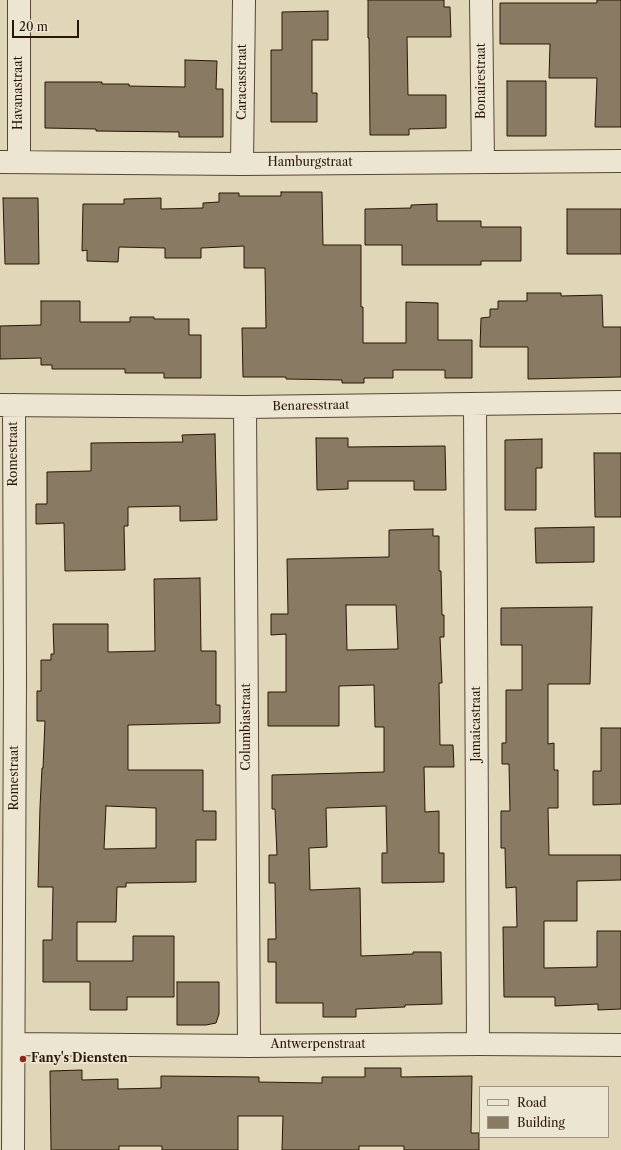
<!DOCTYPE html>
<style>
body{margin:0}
#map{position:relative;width:621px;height:1150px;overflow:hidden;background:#e0d7b9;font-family:"Libre Caslon Text",serif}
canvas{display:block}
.legend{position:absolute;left:479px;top:1086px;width:130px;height:52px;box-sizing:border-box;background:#ebe5d2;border:1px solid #9e9280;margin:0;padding:5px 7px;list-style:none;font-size:12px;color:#2b1605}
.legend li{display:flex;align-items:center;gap:8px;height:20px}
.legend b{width:20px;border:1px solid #9e9280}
.scale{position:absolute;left:12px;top:20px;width:67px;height:18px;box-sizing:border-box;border:2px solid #2b1605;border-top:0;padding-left:5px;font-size:12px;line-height:14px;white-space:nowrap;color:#2b1605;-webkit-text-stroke:3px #ebe5d2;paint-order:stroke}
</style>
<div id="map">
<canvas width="621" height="1150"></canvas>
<ul class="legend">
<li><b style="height:5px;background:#ebe5d2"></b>Road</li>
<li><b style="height:11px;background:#897a63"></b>Building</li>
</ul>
<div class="scale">20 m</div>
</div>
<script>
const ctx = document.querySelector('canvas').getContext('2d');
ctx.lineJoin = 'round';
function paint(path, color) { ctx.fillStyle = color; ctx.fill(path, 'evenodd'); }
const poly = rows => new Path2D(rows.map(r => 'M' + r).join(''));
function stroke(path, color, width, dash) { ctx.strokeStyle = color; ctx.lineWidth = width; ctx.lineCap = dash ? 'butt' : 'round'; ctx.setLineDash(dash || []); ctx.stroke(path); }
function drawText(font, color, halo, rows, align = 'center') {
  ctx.font = font + ' "Libre Caslon Text",serif'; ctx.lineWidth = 3.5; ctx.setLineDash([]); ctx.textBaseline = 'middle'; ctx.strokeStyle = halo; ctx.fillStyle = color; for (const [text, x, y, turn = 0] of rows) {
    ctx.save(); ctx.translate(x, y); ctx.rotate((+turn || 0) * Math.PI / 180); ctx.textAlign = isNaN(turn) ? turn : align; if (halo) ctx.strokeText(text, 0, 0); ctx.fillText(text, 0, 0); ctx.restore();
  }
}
const building = poly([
 [368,0,444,0,444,7,450,7,451,37,407,37,408,95,446,95,446,128,409,129,409,135,370,135,369,38,368,38,368,0],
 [597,0,621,0,621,127,595,127,597,78,549,78,550,44,500,44,500,3,597,3,597,0],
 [328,11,328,40,312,40,312,93,317,93,317,122,271,122,271,50,282,50,282,12,328,11],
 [185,60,217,61,216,89,223,89,223,137,179,137,179,132,96,131,96,129,45,128,45,82,102,82,102,84,129,84,129,86,185,87,185,60],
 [507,81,546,81,546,136,507,136,507,81],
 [281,192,322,192,323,245,361,245,361,307,363,307,363,343,406,343,406,302,438,303,438,340,472,340,472,378,445,378,445,370,393,370,393,378,364,378,364,383,342,383,342,380,286,379,286,377,243,377,242,328,266,328,265,268,244,268,244,246,201,248,201,258,165,258,165,248,119,247,118,262,87,261,87,250,82,251,83,204,124,204,124,199,161,198,161,209,203,208,203,203,219,202,219,193,239,193,239,196,281,196,281,192],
 [3,198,38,198,39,264,5,264,3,198],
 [437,204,437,221,481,221,481,227,521,227,521,261,481,261,481,265,402,265,402,245,365,245,365,209,411,208,411,205,437,204],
 [567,209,621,209,621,254,567,254,567,209],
 [527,293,561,293,561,296,602,295,603,327,621,327,621,377,528,379,528,347,480,347,481,318,490,317,490,309,498,309,498,301,527,301,527,293],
 [41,301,80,301,80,322,130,322,130,317,154,317,154,319,189,319,189,335,201,335,201,378,164,378,164,373,125,373,125,369,52,369,52,365,41,365,41,358,0,359,0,326,41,325,41,301],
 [215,434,217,520,180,521,180,506,128,507,128,526,124,526,125,570,65,571,64,523,36,524,36,504,47,504,47,472,91,471,91,443,183,442,182,435,215,434],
 [316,438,348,438,348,447,445,446,446,490,414,490,414,481,348,481,348,489,317,490,316,438],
 [542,439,542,468,536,468,536,510,505,510,505,440,542,439],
 [594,453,621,453,621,517,595,517,594,453],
 [594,527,594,562,536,563,535,528,594,527],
 [433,529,433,536,439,536,439,571,441,571,442,615,444,615,444,637,440,637,442,683,439,683,440,745,453,745,454,767,424,767,425,812,439,811,439,853,444,853,444,882,382,883,382,853,387,853,386,806,326,808,327,847,309,848,310,890,360,888,361,956,413,954,413,952,441,952,442,1004,405,1005,405,1007,356,1009,356,1017,323,1017,323,1003,276,1003,276,962,268,962,268,939,276,939,275,883,269,883,269,855,277,855,275,809,272,809,272,775,384,772,384,727,375,727,374,685,339,686,339,726,268,726,268,692,286,692,286,634,271,635,271,614,288,614,287,559,389,557,389,530,433,529],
 [346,605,396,605,398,649,347,650,346,605],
 [200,578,201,651,216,651,216,705,220,705,220,723,128,725,128,770,203,770,203,811,216,811,216,840,196,840,196,882,126,883,126,887,117,887,116,922,77,922,77,961,133,961,133,936,174,936,174,997,127,997,127,1010,90,1010,90,982,43,982,43,940,52,940,53,887,38,887,40,807,42,768,43,768,45,721,37,721,37,691,41,691,41,660,51,660,51,654,54,654,53,624,108,624,108,652,155,651,154,579,200,578],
 [106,806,156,808,156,848,104,849,106,806],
 [592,607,590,684,548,684,548,744,554,743,554,770,558,770,558,808,548,808,549,855,621,855,621,880,577,881,577,921,544,921,544,968,597,967,597,931,621,931,621,1009,598,1010,598,1004,555,1006,555,997,504,997,503,927,517,927,516,887,506,888,505,848,501,848,501,811,510,811,509,764,502,764,502,743,506,743,506,690,522,690,522,645,501,645,501,608,592,607],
 [601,728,621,728,621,804,593,805,593,771,601,771,601,728],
 [177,982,219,982,219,1014,216,1023,206,1025,177,1025,177,982],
 [365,1068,401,1068,401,1077,472,1076,471,1133,479,1133,479,1150,404,1150,404,1146,359,1146,359,1150,282,1150,283,1116,238,1116,238,1150,162,1150,162,1146,119,1146,119,1150,51,1150,50,1071,82,1070,82,1080,118,1079,118,1089,161,1088,161,1076,259,1077,259,1082,322,1083,322,1077,365,1077,365,1068]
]);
paint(building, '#897a63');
stroke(building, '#2b1605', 1);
const minor = poly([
 [19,0,19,162],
 [481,0,483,162],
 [0,162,242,164,621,161],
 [242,164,244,0],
 [475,404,478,1044],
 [0,405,245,407,621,402],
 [245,407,249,1046],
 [14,1044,249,1046,478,1044,621,1045],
 [13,1150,15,678,14,405]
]);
stroke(minor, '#584632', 24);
stroke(minor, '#ebe5d2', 22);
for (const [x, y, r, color] of [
 [23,1059,4,"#8f2418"]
]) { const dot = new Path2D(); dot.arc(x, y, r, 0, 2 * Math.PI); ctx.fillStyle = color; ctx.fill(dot); stroke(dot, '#ebe5d2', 1.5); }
drawText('12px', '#2b1605', '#ebe5d2', [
 ["Bonairestraat",482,81,-90],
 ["Caracasstraat",243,82,-90],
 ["Havanastraat",19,93,-90],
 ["Hamburgstraat",310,163],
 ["Benaresstraat",311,406,-1],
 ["Romestraat",14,454,-90],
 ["Jamaicastraat",477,724,-90],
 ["Columbiastraat",247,727,-90],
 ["Romestraat",15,778,-90],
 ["Antwerpenstraat",318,1045]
]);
drawText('bold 12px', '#2b1605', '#ebe5d2', [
 ["Fany's Diensten",31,1059]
], 'left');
</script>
